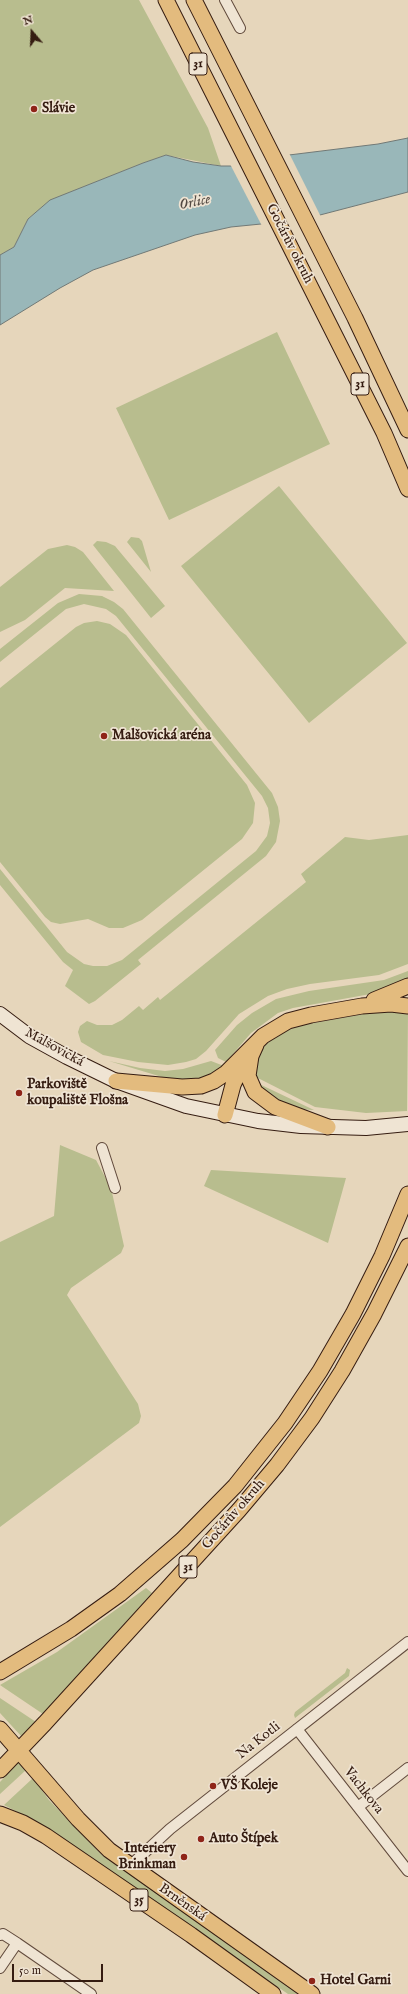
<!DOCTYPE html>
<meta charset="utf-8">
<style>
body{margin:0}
#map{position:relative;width:408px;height:1994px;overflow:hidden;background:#e6d6bb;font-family:"IM FELL English",serif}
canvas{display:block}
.north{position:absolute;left:12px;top:12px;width:40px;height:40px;-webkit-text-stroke:3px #efe4d3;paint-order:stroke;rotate:341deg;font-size:11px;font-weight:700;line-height:16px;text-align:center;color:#351c11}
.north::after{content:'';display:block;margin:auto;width:14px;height:18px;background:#351c11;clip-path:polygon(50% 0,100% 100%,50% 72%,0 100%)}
.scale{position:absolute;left:12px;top:1964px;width:91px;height:18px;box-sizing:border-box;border:2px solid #351c11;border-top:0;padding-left:5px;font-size:12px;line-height:14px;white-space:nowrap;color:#351c11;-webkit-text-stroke:3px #efe4d3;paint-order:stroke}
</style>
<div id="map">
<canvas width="408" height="1994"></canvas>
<div class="north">N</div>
<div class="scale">50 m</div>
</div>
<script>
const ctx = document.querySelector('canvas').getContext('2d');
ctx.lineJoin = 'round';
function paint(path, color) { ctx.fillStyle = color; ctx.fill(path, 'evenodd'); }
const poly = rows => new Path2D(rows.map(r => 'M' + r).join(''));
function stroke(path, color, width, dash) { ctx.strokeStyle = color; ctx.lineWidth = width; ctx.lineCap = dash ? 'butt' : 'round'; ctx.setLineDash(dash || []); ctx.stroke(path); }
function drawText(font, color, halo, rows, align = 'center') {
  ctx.font = font + ' "IM FELL English",serif'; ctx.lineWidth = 3.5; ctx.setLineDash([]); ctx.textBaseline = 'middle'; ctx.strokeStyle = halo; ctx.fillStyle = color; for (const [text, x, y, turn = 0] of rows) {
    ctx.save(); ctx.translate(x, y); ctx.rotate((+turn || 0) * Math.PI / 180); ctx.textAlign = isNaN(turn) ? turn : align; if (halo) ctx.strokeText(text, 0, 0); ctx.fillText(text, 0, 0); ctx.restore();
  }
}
paint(poly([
 [0,0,139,0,208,128,221,166,166,155,143,163,51,200,28,219,14,247,0,255],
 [277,332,330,444,169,520,116,408],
 [279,486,407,643,309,723,181,566],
 [131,537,139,538,142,541,151,572,127,542],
 [97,541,106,542,115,546,165,606,151,618,93,545],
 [67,545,75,547,83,552,114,591,65,588,25,620,0,632,0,587,48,549],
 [79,594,102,596,114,602,123,609,272,793,278,807,280,821,276,842,266,856,138,960,141,964,95,1001,89,1004,65,986,73,970,63,962,0,885,0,869,67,952,84,964,93,966,107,966,122,960,256,851,267,836,270,823,268,808,262,796,116,616,106,609,84,604,66,609,0,662,0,649,58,603],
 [97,621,110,624,126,635,247,785,255,803,253,823,242,839,142,920,123,928,109,928,88,919,60,924,51,922,45,917,0,862,0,688,76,627,84,623],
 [408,835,408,964,379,975,310,984,287,989,268,996,239,1014,206,1051,196,1059,186,1062,168,1065,138,1062,103,1055,81,1042,78,1032,80,1026,87,1021,97,1025,112,1025,122,1020,139,1006,143,1010,158,997,160,1000,306,882,301,874,345,837,369,840],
 [408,971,408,979,376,993,293,1008,278,1013,251,1033,226,1062,218,1058,215,1050,237,1025,252,1013,276,999,309,991,384,980],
 [386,1010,408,1014,407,1111,366,1113,315,1107,252,1075,255,1060,266,1044,282,1032,302,1025],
 [109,1061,140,1068,165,1071,183,1069,211,1061,224,1066,220,1070,200,1080,172,1080],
 [253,1081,314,1110,295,1109,273,1102],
 [60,1145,96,1160,111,1188,124,1246,121,1253,71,1288,67,1295,138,1404,141,1416,139,1423,0,1527,0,1242,54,1216],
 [211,1170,346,1178,328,1243,204,1186],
 [146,1588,152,1593,43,1714,0,1685,57,1652],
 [347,1668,350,1670,349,1676,295,1718,294,1715,295,1712,345,1673],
 [0,1698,36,1722,22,1737,0,1713],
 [19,1762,26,1770,0,1794,0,1782],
 [33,1778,49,1800,102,1855,300,1994,288,1994,44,1826,4,1805]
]), '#b8bd8e');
const water = poly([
 [408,138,408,192,320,215,261,224,231,227,195,235,93,270,60,288,0,325,0,255,14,247,28,219,50,200,143,163,166,155,193,162,221,166,232,166,289,155,378,144,408,138]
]);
paint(water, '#99b7b9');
stroke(water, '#717976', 1);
paint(poly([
 [289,153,321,217,262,226,230,164]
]), '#e6d6bb');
const street = poly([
 [225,0,240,28],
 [102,1148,115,1188],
 [297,1729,408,1871],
 [358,1807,408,1768],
 [130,1866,170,1829,408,1642],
 [0,1935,3,1934,17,1943,91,1994],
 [0,1968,17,1943]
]);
const secondary = poly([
 [0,1014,29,1036,67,1057,116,1081,186,1106,258,1121,301,1126,366,1128,408,1124]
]);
const primary = poly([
 [166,0,384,433,408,489],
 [194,0,355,318,408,430],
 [374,1000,408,986],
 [256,1045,251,1056,248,1076,255,1092,275,1107,328,1127],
 [116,1081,182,1087,201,1086,214,1081,226,1073,263,1036,288,1021,311,1015,362,1006,391,1004,408,1006],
 [225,1115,233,1085,244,1061],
 [0,1672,71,1629,120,1594,182,1540,235,1486,285,1423,320,1371,353,1314,382,1256,408,1194],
 [0,1729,78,1819,109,1850,312,1994],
 [0,1770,45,1723,239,1510,277,1465,312,1418,342,1371,374,1314,408,1246],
 [0,1814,23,1823,46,1836,191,1935,273,1994]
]);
stroke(street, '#614a3c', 12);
stroke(secondary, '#351c11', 16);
stroke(primary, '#351c11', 17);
stroke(street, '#efe4d3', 10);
stroke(secondary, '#efe4d3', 14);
stroke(primary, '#e3bb7e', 15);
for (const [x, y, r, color] of [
 [34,109,4,"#8f2418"],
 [104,736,4,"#8f2418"],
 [19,1093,4,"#8f2418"],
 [213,1786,4,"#8f2418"],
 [201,1839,4,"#8f2418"],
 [184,1857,4,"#8f2418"],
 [312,1981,4,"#8f2418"]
]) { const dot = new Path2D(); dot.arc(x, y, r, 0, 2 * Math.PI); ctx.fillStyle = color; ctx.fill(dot); stroke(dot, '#efe4d3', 1.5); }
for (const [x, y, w] of [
 [198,64,18],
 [360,384,18],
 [188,1567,18],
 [139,1900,18]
]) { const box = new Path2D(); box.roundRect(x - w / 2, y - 11, w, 22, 3); ctx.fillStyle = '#efe4d3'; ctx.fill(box); stroke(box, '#351c11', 1); }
drawText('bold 13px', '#351c11', null, [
 ["31",198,64],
 ["31",360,384],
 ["31",188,1567],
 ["35",139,1900]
]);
drawText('bold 14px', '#351c11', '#efe4d3', [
 ["Slávie",42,109],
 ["Malšovická aréna",112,736],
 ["Parkoviště",27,1085],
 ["koupaliště Flošna",27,1101],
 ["VŠ Koleje",221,1786],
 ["Auto Štípek",209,1839],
 ["Interiery",176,1849,"right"],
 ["Brinkman",176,1865,"right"],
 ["Hotel Garni",320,1981]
], 'left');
drawText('14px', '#351c11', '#efe4d3', [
 ["Gočárův okruh",289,244,63],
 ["Malšovická",54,1048,29],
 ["Gočárův okruh",234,1515,-49],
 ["Na Kotli",259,1741,-38],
 ["Vachkova",363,1791,52],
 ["Brněnská",182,1903,35]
]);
drawText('italic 15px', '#534a43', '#efe4d3', [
 ["Orlice",195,203,-12]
]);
</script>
